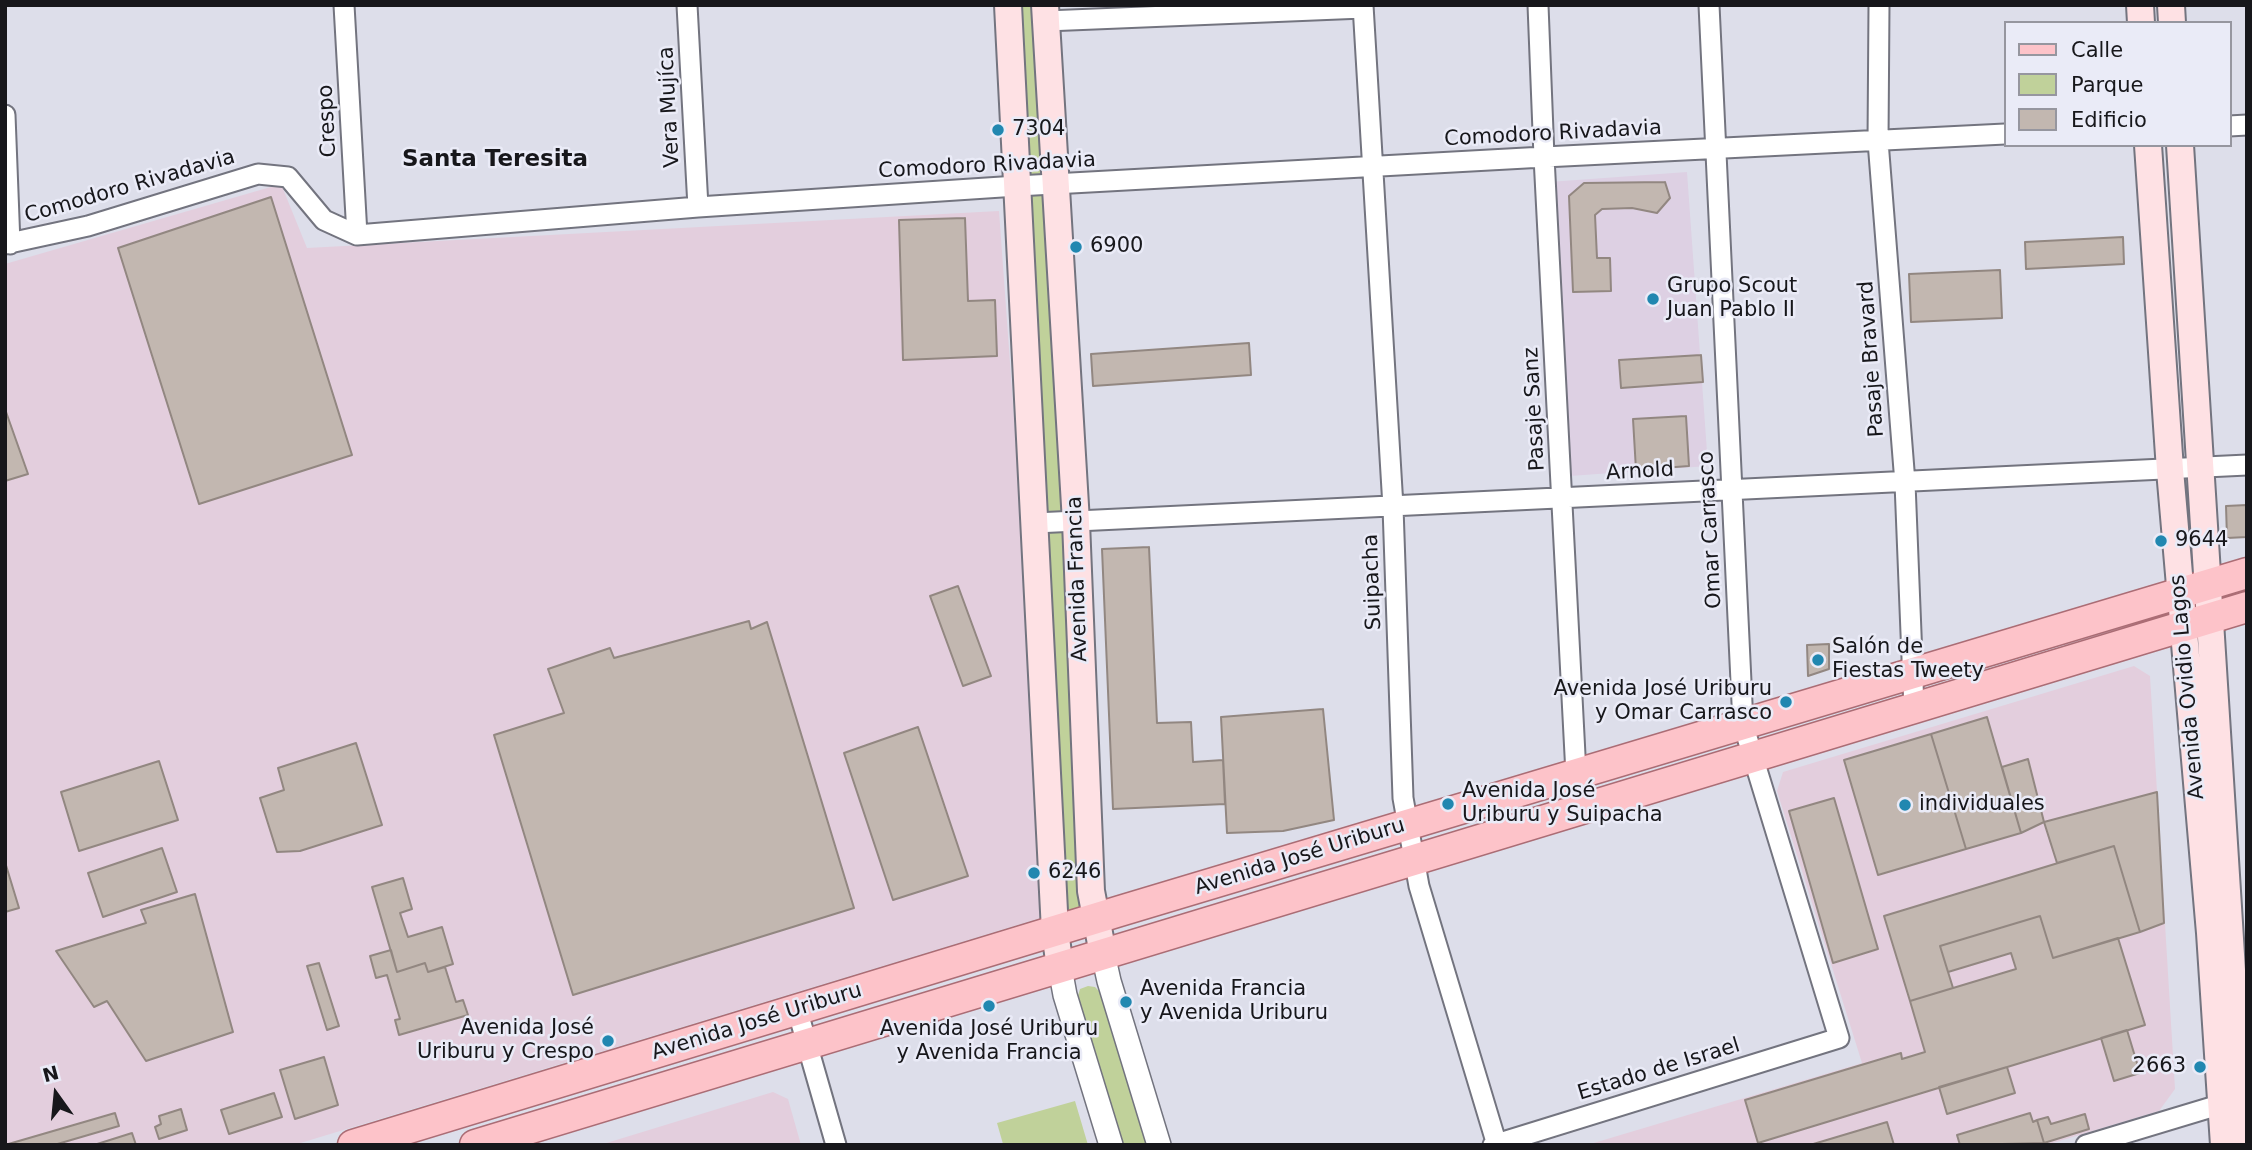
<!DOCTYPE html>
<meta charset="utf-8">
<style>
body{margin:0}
#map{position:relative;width:2252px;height:1150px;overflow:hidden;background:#dddeea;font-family:"DejaVu Sans",sans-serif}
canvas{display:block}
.frame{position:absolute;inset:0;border:7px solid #17171b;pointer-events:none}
.legend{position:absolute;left:2004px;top:21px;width:228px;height:126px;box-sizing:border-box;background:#eaebf7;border:2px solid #96969f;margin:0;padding:9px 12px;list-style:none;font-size:21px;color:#17171b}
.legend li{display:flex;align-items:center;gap:14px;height:35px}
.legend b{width:35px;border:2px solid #96969f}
.north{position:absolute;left:21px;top:1059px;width:70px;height:70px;-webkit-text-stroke:5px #eaebf7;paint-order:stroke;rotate:345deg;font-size:19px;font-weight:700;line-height:28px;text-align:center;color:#17171b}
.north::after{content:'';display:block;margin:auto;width:24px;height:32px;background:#17171b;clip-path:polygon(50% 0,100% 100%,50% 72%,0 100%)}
</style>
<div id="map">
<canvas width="2252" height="1150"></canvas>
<div class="frame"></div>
<ul class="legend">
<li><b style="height:9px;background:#fdc3c9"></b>Calle</li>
<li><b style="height:19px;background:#c0d19a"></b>Parque</li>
<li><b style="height:19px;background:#c2b7b0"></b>Edificio</li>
</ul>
<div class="north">N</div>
</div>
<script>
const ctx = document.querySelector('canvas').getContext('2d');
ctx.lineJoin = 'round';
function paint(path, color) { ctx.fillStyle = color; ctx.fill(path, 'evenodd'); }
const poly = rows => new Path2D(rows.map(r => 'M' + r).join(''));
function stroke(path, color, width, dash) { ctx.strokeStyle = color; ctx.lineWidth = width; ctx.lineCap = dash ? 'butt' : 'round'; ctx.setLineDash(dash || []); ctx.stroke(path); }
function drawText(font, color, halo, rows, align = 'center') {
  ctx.font = font + ' "DejaVu Sans",sans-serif'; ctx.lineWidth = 5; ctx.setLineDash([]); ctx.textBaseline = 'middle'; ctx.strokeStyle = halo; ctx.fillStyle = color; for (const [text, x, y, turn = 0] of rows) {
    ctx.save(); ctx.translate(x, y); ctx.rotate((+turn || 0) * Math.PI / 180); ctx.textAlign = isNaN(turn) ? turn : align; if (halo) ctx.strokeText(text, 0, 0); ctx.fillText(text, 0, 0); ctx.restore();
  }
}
paint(poly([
 [281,184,307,248,999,211,1050,915,294,1145,5,1145,5,264],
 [2134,666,2150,676,2175,1089,2159,1111,2046,1145,1587,1145,1862,1063,1777,791,1783,772],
 [773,1092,788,1099,801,1145,600,1145]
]), '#e3cedd');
paint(poly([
 [1687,172,1708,466,1570,476,1549,182]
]), '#ddd0e3');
paint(poly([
 [1008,5,1045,5,1095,919,1055,931],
 [1088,986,1095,987,1100,992,1147,1145,1119,1145,1076,1002,1080,989],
 [1075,1101,1088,1145,1000,1145,1003,1144,997,1123]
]), '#c0d19a');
const building = poly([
 [1665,182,1670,198,1657,213,1632,208,1602,209,1595,215,1597,258,1610,258,1611,291,1573,292,1569,196,1584,183,1665,182],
 [271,197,352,455,199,504,118,248,271,197],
 [965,218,968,301,995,300,997,356,903,360,899,220,965,218],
 [2123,237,2124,264,2026,269,2025,242,2123,237],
 [2000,270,2002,318,1911,322,1909,274,2000,270],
 [1249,343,1251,375,1093,386,1091,354,1249,343],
 [1701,355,1703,382,1621,388,1619,360,1701,355],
 [5,409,28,474,5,481,5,409],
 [1686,416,1689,466,1636,470,1633,419,1686,416],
 [2247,505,2247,537,2227,538,2226,506,2247,505],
 [1149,547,1157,723,1191,722,1193,762,1223,760,1225,804,1113,809,1102,549,1149,547],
 [958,586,991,676,963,686,930,596,958,586],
 [749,621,751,629,767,622,854,908,573,995,494,735,564,713,548,669,610,648,614,658,749,621],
 [1829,644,1829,669,1808,676,1807,645,1829,644],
 [1323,709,1334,820,1283,831,1227,833,1221,717,1323,709],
 [1987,717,2021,833,1966,849,1931,734,1987,717],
 [918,727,968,876,893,900,844,753,918,727],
 [1931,734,1966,849,1878,875,1844,760,1931,734],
 [356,743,382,825,300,851,277,852,260,798,284,790,278,768,356,743],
 [2028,759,2044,822,2021,833,2002,767,2028,759],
 [159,761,178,820,79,851,61,792,159,761],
 [2157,792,2164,923,2140,932,2114,846,2057,863,2044,822,2157,792],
 [1834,798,1878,949,1833,963,1789,811,1834,798],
 [2114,846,2140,932,2053,958,2040,916,1940,946,1953,988,1910,1001,1884,916,2114,846],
 [162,848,177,892,103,917,88,873,162,848],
 [5,862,19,908,5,912,5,862],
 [403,878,412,909,400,913,408,937,442,927,453,964,428,972,425,963,397,972,372,887,403,878],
 [195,894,233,1032,146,1061,107,1001,94,1007,56,951,146,923,141,910,195,894],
 [2040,916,2053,958,2118,938,2145,1025,1758,1143,1745,1100,1901,1053,1902,1059,1925,1052,1910,1001,2016,969,2011,953,1948,972,1940,946,2040,916],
 [391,950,397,972,425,963,428,972,445,967,456,1002,463,1000,468,1015,399,1035,395,1020,400,1019,387,975,376,978,370,956,391,950],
 [319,963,339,1026,327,1030,307,966,319,963],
 [2127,1030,2140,1073,2114,1081,2101,1038,2127,1030],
 [324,1057,338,1105,295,1119,280,1070,324,1057],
 [2007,1067,2015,1093,1947,1114,1939,1087,2007,1067],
 [274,1093,282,1117,229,1134,221,1110,274,1093],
 [181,1109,187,1130,159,1139,155,1127,161,1124,159,1116,181,1109],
 [115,1113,119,1126,54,1145,5,1145,115,1113],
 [2030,1113,2033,1122,2037,1120,2044,1143,1960,1145,1957,1135,2030,1113],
 [2085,1114,2089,1129,2044,1143,2037,1120,2048,1117,2051,1124,2085,1114],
 [1887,1122,1894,1145,1810,1145,1887,1122],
 [132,1133,136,1145,94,1145,132,1133]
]);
paint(building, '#c2b7b0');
stroke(building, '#928781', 2);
const minor = poly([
 [344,5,357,235],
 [687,5,698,207],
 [1363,5,1393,507,1403,798,1419,886,1497,1145],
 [1538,5,1544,157,1576,774,1586,808],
 [1879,5,1878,141,1905,483,1914,708],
 [1046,21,1363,8],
 [5,115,10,244],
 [2229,126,2247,125],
 [5,244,88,226,258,174,288,177,324,220,357,235,698,207,1017,186,1544,157,2005,134],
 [1035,523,2247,465],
 [797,1009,836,1145],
 [1493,1145,1839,1038,1743,724,1709,5],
 [2086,1145,2232,1101]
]);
const tertiary = poly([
 [1103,954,1109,981,1159,1145],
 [1060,968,1065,995,1111,1145]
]);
const secondary = poly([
 [1008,5,1055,931,1060,968],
 [1045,5,1076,522,1091,891,1103,954],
 [2140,5,2141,23],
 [2171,5,2172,23],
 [2148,145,2170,470,2210,933,2224,1145],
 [2180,145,2243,1145]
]);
const primary = poly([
 [353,1145,1120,911,2247,573],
 [475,1145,2247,607]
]);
stroke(minor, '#73747f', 23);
stroke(tertiary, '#73747f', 26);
stroke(secondary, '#73747f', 30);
stroke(primary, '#ab6d75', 33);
stroke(minor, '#fff', 19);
stroke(tertiary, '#fff', 23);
stroke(secondary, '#fee1e4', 26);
stroke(primary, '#fdc3c9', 30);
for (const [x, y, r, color] of [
 [998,130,7,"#2187b0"],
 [1076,247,7,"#2187b0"],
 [1653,299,7,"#2187b0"],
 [2161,541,7,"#2187b0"],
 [1818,660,7,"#2187b0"],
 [1786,702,7,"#2187b0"],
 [1448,804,7,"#2187b0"],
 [1905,805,7,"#2187b0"],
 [1034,873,7,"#2187b0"],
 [1126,1002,7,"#2187b0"],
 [989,1006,7,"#2187b0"],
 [608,1041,7,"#2187b0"],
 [2200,1067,7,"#2187b0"]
]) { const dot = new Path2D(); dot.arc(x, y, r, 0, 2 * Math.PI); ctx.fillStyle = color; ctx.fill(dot); stroke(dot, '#eaebf7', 2.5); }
drawText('21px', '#17171b', '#eaebf7', [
 ["Vera Mujíca",670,107,-93],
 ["Crespo",328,121,-93],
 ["Comodoro Rivadavia",1553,134,-3],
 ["Comodoro Rivadavia",987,166,-3],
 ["Comodoro Rivadavia",130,187,-16],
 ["Pasaje Bravard",1872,359,-94],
 ["Pasaje Sanz",1535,409,-93],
 ["Arnold",1640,472,-3],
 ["Omar Carrasco",1711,530,-93],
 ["Avenida Francia",1078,579,-92],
 ["Suipacha",1373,582,-92],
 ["Avenida Ovidio Lagos",2188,687,-95],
 ["Avenida José Uriburu",1300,857,-17],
 ["Avenida José Uriburu",757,1022,-17],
 ["Estado de Israel",1659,1070,-17]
]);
drawText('21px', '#17171b', '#eaebf7', [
 ["7304",1012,130],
 ["6900",1090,247],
 ["Grupo Scout",1667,287],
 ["Juan Pablo II",1667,311],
 ["9644",2175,541],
 ["Salón de",1832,648],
 ["Fiestas Tweety",1832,672],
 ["Avenida José Uriburu",1772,690,"right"],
 ["y Omar Carrasco",1772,714,"right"],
 ["Avenida José",1462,792],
 ["Uriburu y Suipacha",1462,816],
 ["individuales",1919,805],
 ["6246",1048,873],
 ["Avenida Francia",1140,990],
 ["y Avenida Uriburu",1140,1014],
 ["Avenida José",594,1029,"right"],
 ["Uriburu y Crespo",594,1053,"right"],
 ["Avenida José Uriburu",989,1030,"center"],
 ["y Avenida Francia",989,1054,"center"],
 ["2663",2186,1067,"right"]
], 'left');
drawText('bold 23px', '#17171b', '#eaebf7', [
 ["Santa Teresita",495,160]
]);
</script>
